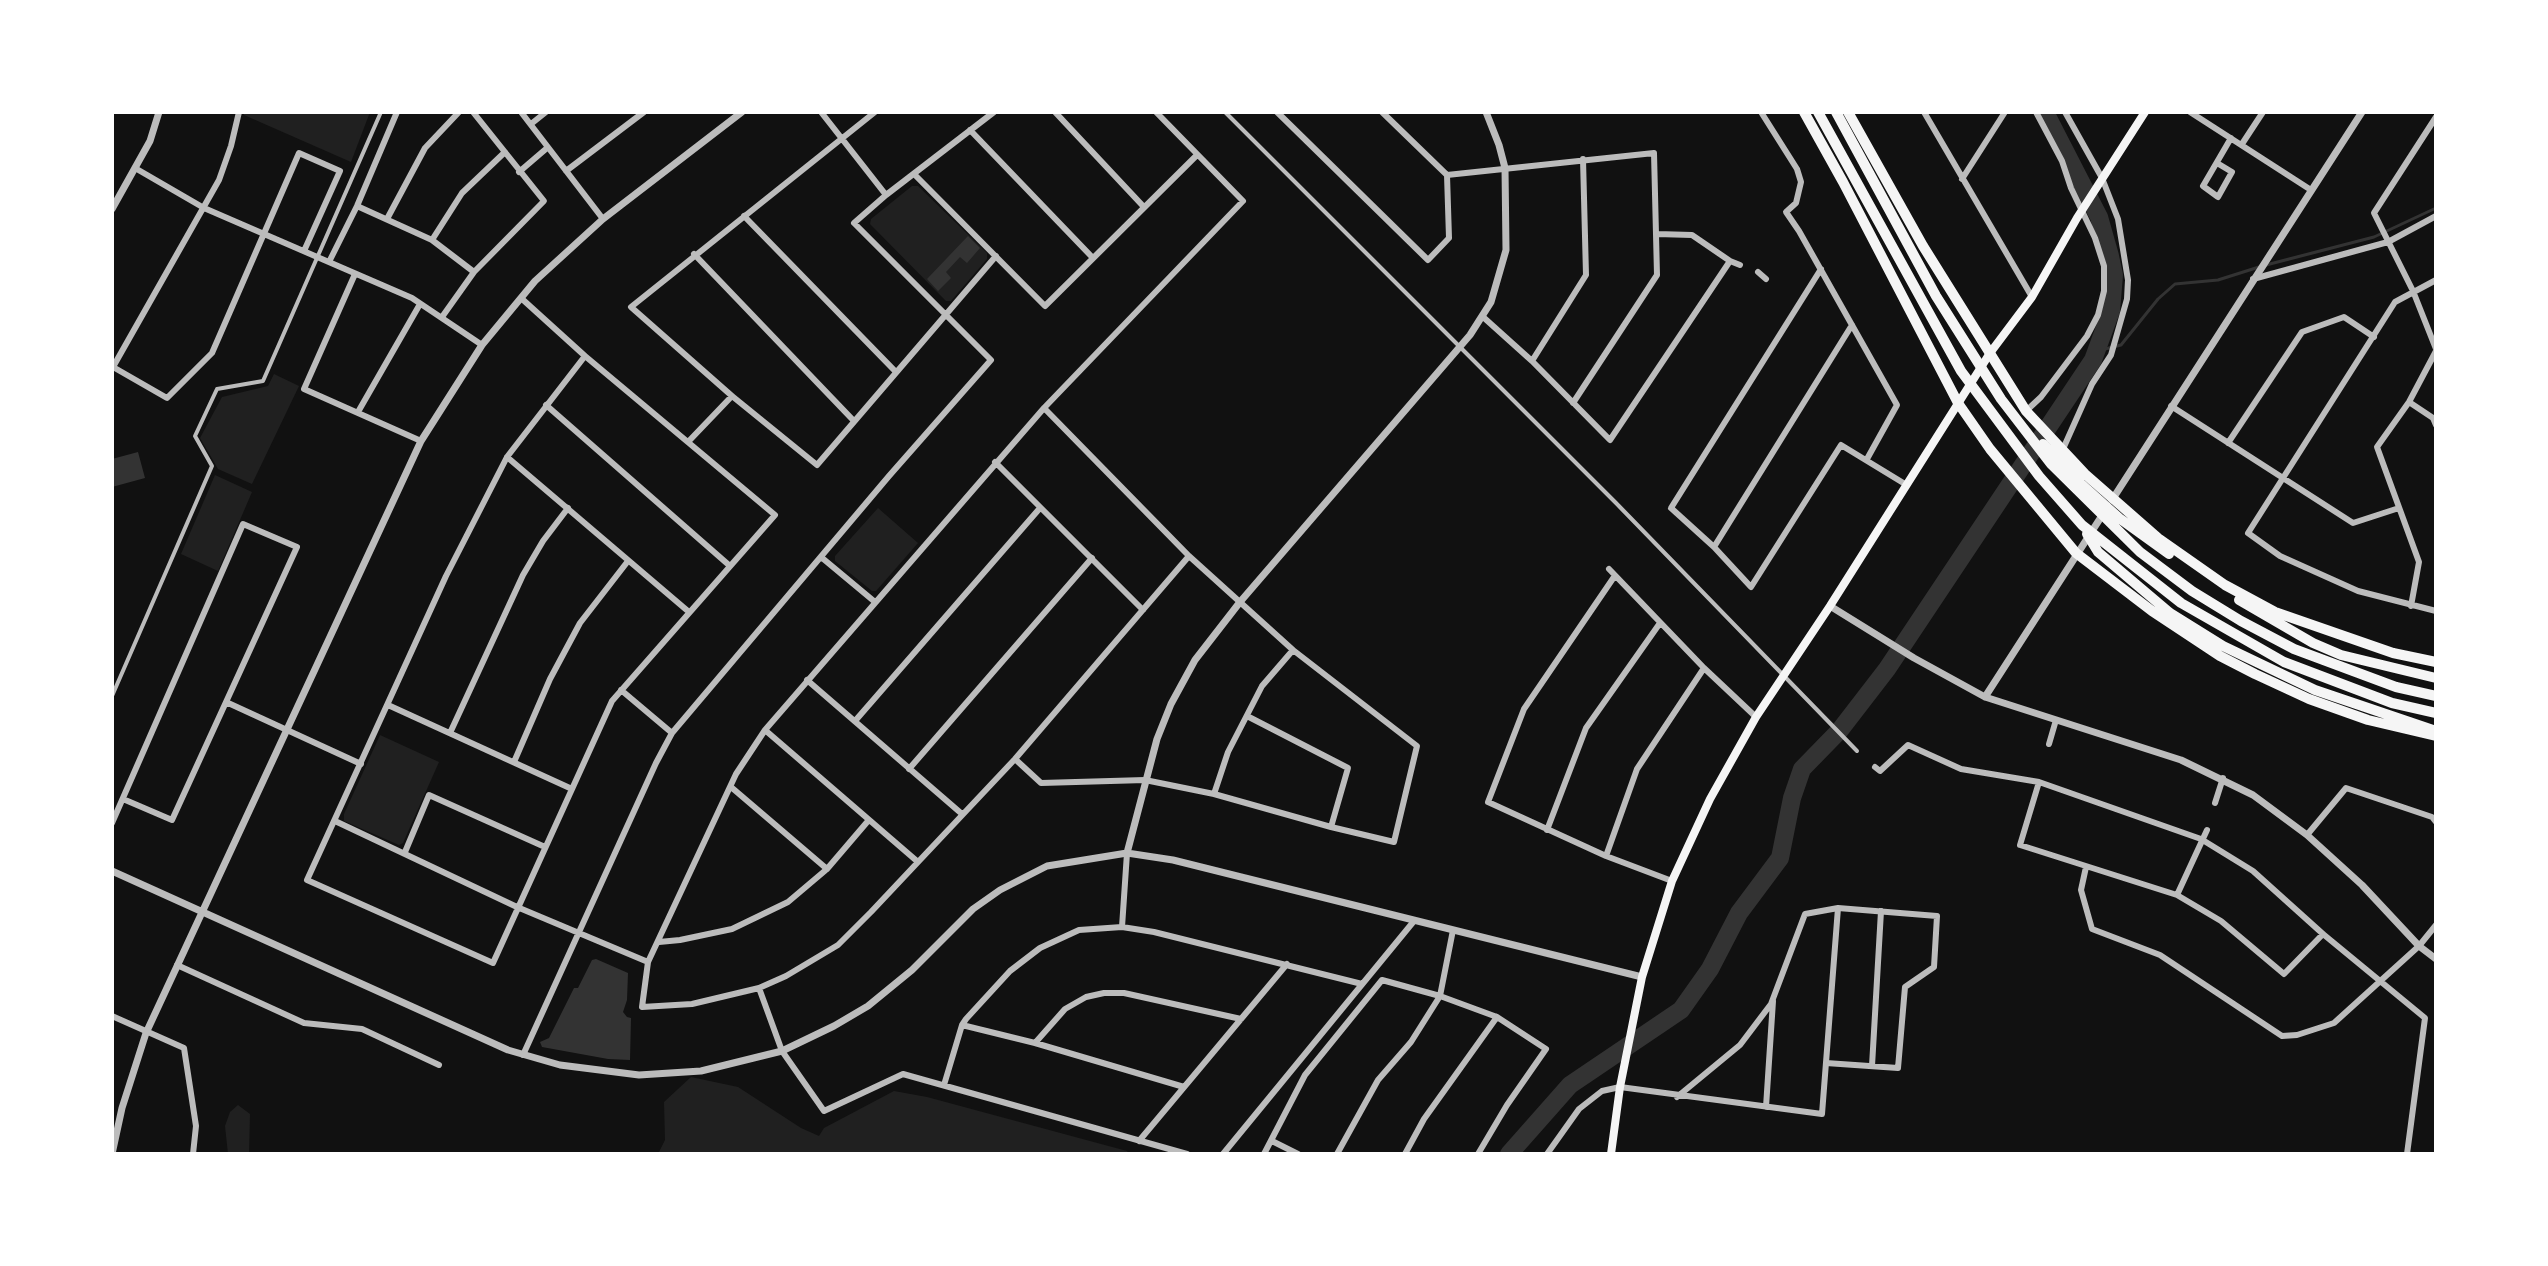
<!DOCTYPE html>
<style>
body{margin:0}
#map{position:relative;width:2548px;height:1266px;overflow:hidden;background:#111;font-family:"Noto Sans",sans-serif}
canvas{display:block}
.frame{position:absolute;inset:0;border:114px solid #fff;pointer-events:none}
</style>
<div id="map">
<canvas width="2548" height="1266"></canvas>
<div class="frame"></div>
</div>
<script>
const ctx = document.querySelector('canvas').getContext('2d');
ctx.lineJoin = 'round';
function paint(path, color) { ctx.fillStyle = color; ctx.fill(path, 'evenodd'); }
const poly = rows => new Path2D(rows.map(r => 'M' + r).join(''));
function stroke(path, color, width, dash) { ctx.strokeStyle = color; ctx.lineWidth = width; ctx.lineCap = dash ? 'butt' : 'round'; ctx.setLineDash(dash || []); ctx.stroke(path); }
paint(poly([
 [244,112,370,112,351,162,244,115],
 [912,186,918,186,987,253,987,259,951,301,946,301,870,224,871,219],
 [274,374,299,386,252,484,218,469,200,438,222,397,268,386],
 [215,475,252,492,218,571,181,554],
 [878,508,918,543,876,591,872,591,835,561,835,556],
 [380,735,439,762,403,843,399,845,344,821,344,814],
 [691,1077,738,1087,801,1128,819,1136,824,1128,894,1091,927,1097,1127,1151,1129,1154,658,1154,665,1140,664,1102],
 [238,1105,250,1114,249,1154,228,1154,225,1126,230,1112]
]), '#202020');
paint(poly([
 [968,236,980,248,967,263,960,257,946,272,951,278,938,291,927,279],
 [138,452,145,478,112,487,112,459],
 [596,959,628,973,627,1000,623,1012,627,1017,631,1018,630,1060,608,1059,542,1047,540,1042,549,1038,574,988,578,988,592,960]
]), '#333');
stroke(poly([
 [2266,265,2374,237,2436,208],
 [2097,351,2121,345,2158,299,2175,284,2218,280,2259,267]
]), '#333', 3);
stroke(poly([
 [1509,1154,1570,1085,1681,1010,1710,969,1739,913,1780,858,1792,798,1802,769,1840,730,1887,669,2093,360,2111,311,2114,275,2110,256,2099,217,2045,112]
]), '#333', 18);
stroke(poly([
 [1225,112,1616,503,1857,751],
 [112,696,212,466,195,436,217,389,263,381,381,112]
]), '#bcbcbc', 4);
stroke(poly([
 [239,112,231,146,219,180,113,367,167,398,212,353,299,153,340,171,304,251],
 [521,112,603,219],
 [821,112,886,195],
 [875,112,631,307,732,396,817,465,996,256],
 [1055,112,1143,206],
 [1156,112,1243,201,1044,408,765,730,736,774,648,962,642,1007,692,1004,759,988,786,976,838,945,871,912,1015,759,1189,556],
 [1277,112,1428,260,1449,238,1447,175,1382,112],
 [1761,112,1797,169,1801,182,1796,203,1786,212,1799,231,1897,405,1867,459],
 [1924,112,2032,297],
 [2190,112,2311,190],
 [2436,117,2374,213,2413,291,2436,349],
 [531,124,546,112],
 [970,130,1092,257],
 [2242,144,2263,112],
 [2217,163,2232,172,2218,197,2203,186,2231,138],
 [135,168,204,208,412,298,482,345],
 [566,171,644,112],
 [519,172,547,148],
 [914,174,1045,306,1197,155],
 [1447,175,1654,153,1657,275,1573,403],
 [1962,179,2005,112],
 [357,206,432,240,474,272],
 [744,216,895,371],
 [387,219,425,148,459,112],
 [1657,234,1692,235,1730,261,1740,265],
 [432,240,462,193,505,152],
 [694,254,853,420],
 [329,262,357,206,397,112],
 [1821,269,1671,508,1714,547,1751,587,1841,445,1905,484],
 [1758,272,1766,279],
 [355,274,304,389,421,441],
 [2253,279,2388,242,2436,216],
 [2436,280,2395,302,2248,533,2280,556,2358,591,2436,611],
 [521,298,585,356,775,515,612,701,493,963,307,880,446,576,507,457,585,356],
 [1482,316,1532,361,1610,440,1730,261],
 [442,317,474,272,544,201,473,112],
 [1532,361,1586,275,1583,159],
 [2409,402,2433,418,2436,425],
 [546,405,730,566],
 [2171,406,2353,523,2399,508],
 [2026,411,2041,397,2087,336,2098,315,2104,291,2104,266,2095,238,2071,188,2062,161,2036,112],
 [358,412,420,304],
 [688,442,732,396],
 [2228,443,2302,332,2344,317,2374,337],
 [2063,449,2092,384,2111,355,2127,299,2128,280,2118,219,2102,178,2065,112],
 [507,457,689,612],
 [995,462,1143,610],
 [1714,547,1852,325],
 [821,557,875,602],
 [1609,569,1704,668,1756,717],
 [1614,577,1524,709,1488,802,1606,856,1672,881],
 [2411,606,2419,562,2377,447,2409,402,2436,351],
 [807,680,962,814],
 [621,690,672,733],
 [226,702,361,764],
 [388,705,572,789],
 [1247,716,1348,768,1331,827],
 [855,721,1040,508],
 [765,730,918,862],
 [450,733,523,575,543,541,568,508],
 [2049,744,2056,720],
 [1015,759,1041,783,1145,780,1214,794,1331,827,1394,842,1417,746,1293,650,1189,556,1044,408],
 [514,762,550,679,580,623,628,561],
 [1875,767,1880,771,1908,745,1961,769,2039,782,2201,839,2253,871,2323,934,2425,1018,2407,1154],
 [909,769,1092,558],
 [2039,782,2020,845,2177,895,2221,921,2284,974,2323,934],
 [731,787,827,869],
 [1214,794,1228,752,1262,686,1293,650],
 [2215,803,2223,778],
 [335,821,517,907,648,962],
 [112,823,243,524,297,547,172,820,123,799],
 [1547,830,1586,728,1660,623],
 [2307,835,2346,788,2432,817,2436,822],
 [405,852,429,795,545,847],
 [1606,856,1637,769,1704,668],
 [2086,867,2081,890,2092,929,2160,955,2282,1036,2297,1035,2334,1023,2419,946,2436,925],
 [2177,895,2207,830],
 [1122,927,1127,853],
 [659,942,680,940,732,929,788,902,827,869,868,821],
 [177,965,304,1023,362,1029,439,1065],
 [759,988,782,1051,824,1111,903,1074,1187,1154],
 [112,1016,184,1048,196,1126,193,1154],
 [962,1025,1035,1043,1184,1087],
 [1035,1043,1065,1009,1086,997,1104,993,1124,993,1241,1019],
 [523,1055,656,763,672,733,889,476,991,360,854,223,886,195,994,112],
 [1872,1066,1881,911],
 [944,1085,962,1025,966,1019,1010,971,1040,948,1079,930,1122,927,1154,932,1362,984],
 [1677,1097,1740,1045,1771,1004,1805,914,1838,908,1937,916,1934,967,1905,987,1898,1068,1826,1063],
 [1766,1107,1773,1001],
 [1139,1141,1287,964],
 [1272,1141,1298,1154],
 [1223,1154,1414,921],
 [1264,1154,1305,1075,1382,980,1440,996,1497,1017,1546,1049,1507,1105,1478,1154],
 [1337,1154,1378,1080,1411,1042,1440,996,1453,930],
 [1405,1154,1424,1119,1497,1017],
 [1547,1154,1579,1109,1602,1091,1620,1087,1822,1114,1838,908]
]), '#bcbcbc', 6);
stroke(poly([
 [112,209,150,141,159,112],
 [2112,500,2362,112],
 [1830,606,1914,658,1985,697,2181,760,2253,795,2307,835,2362,885,2419,946,2436,959],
 [1985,697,2103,514],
 [1127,853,1157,739,1171,704,1195,660,1240,602,1470,335,1491,302,1506,250,1505,168,1499,145,1486,112],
 [112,871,508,1050,560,1065,639,1075,701,1071,782,1051,834,1026,868,1006,912,970,973,909,1000,890,1047,866,1127,853,1173,860,1642,977],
 [112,1154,122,1108,146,1033,421,441,482,345,535,281,603,219,742,112]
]), '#bcbcbc', 7);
stroke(poly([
 [1611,1154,1620,1087,1642,977,1672,881,1710,799,1756,717,1830,606,1990,353,2032,297,2077,218,2145,112]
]), '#f5f5f5', 8);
stroke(poly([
 [1804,112,1843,182,1958,403,1990,449,2076,553,2152,611,2220,656,2255,674,2309,699,2368,720,2436,736],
 [1818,112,1961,371,2039,476,2082,525,2181,603,2284,662,2392,703,2436,713],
 [1836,112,1936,296,2001,399,2051,464,2140,552,2192,591,2241,621,2294,649,2396,687,2436,696],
 [1848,112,1923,246,2026,411,2085,474,2158,538,2225,585,2275,612,2393,653,2436,662],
 [2043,444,2081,484,2119,518,2169,554],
 [2087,534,2098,552,2170,613,2223,646,2315,690,2436,731],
 [2239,600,2313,643,2341,655,2436,678]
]), '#f5f5f5', 10);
</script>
